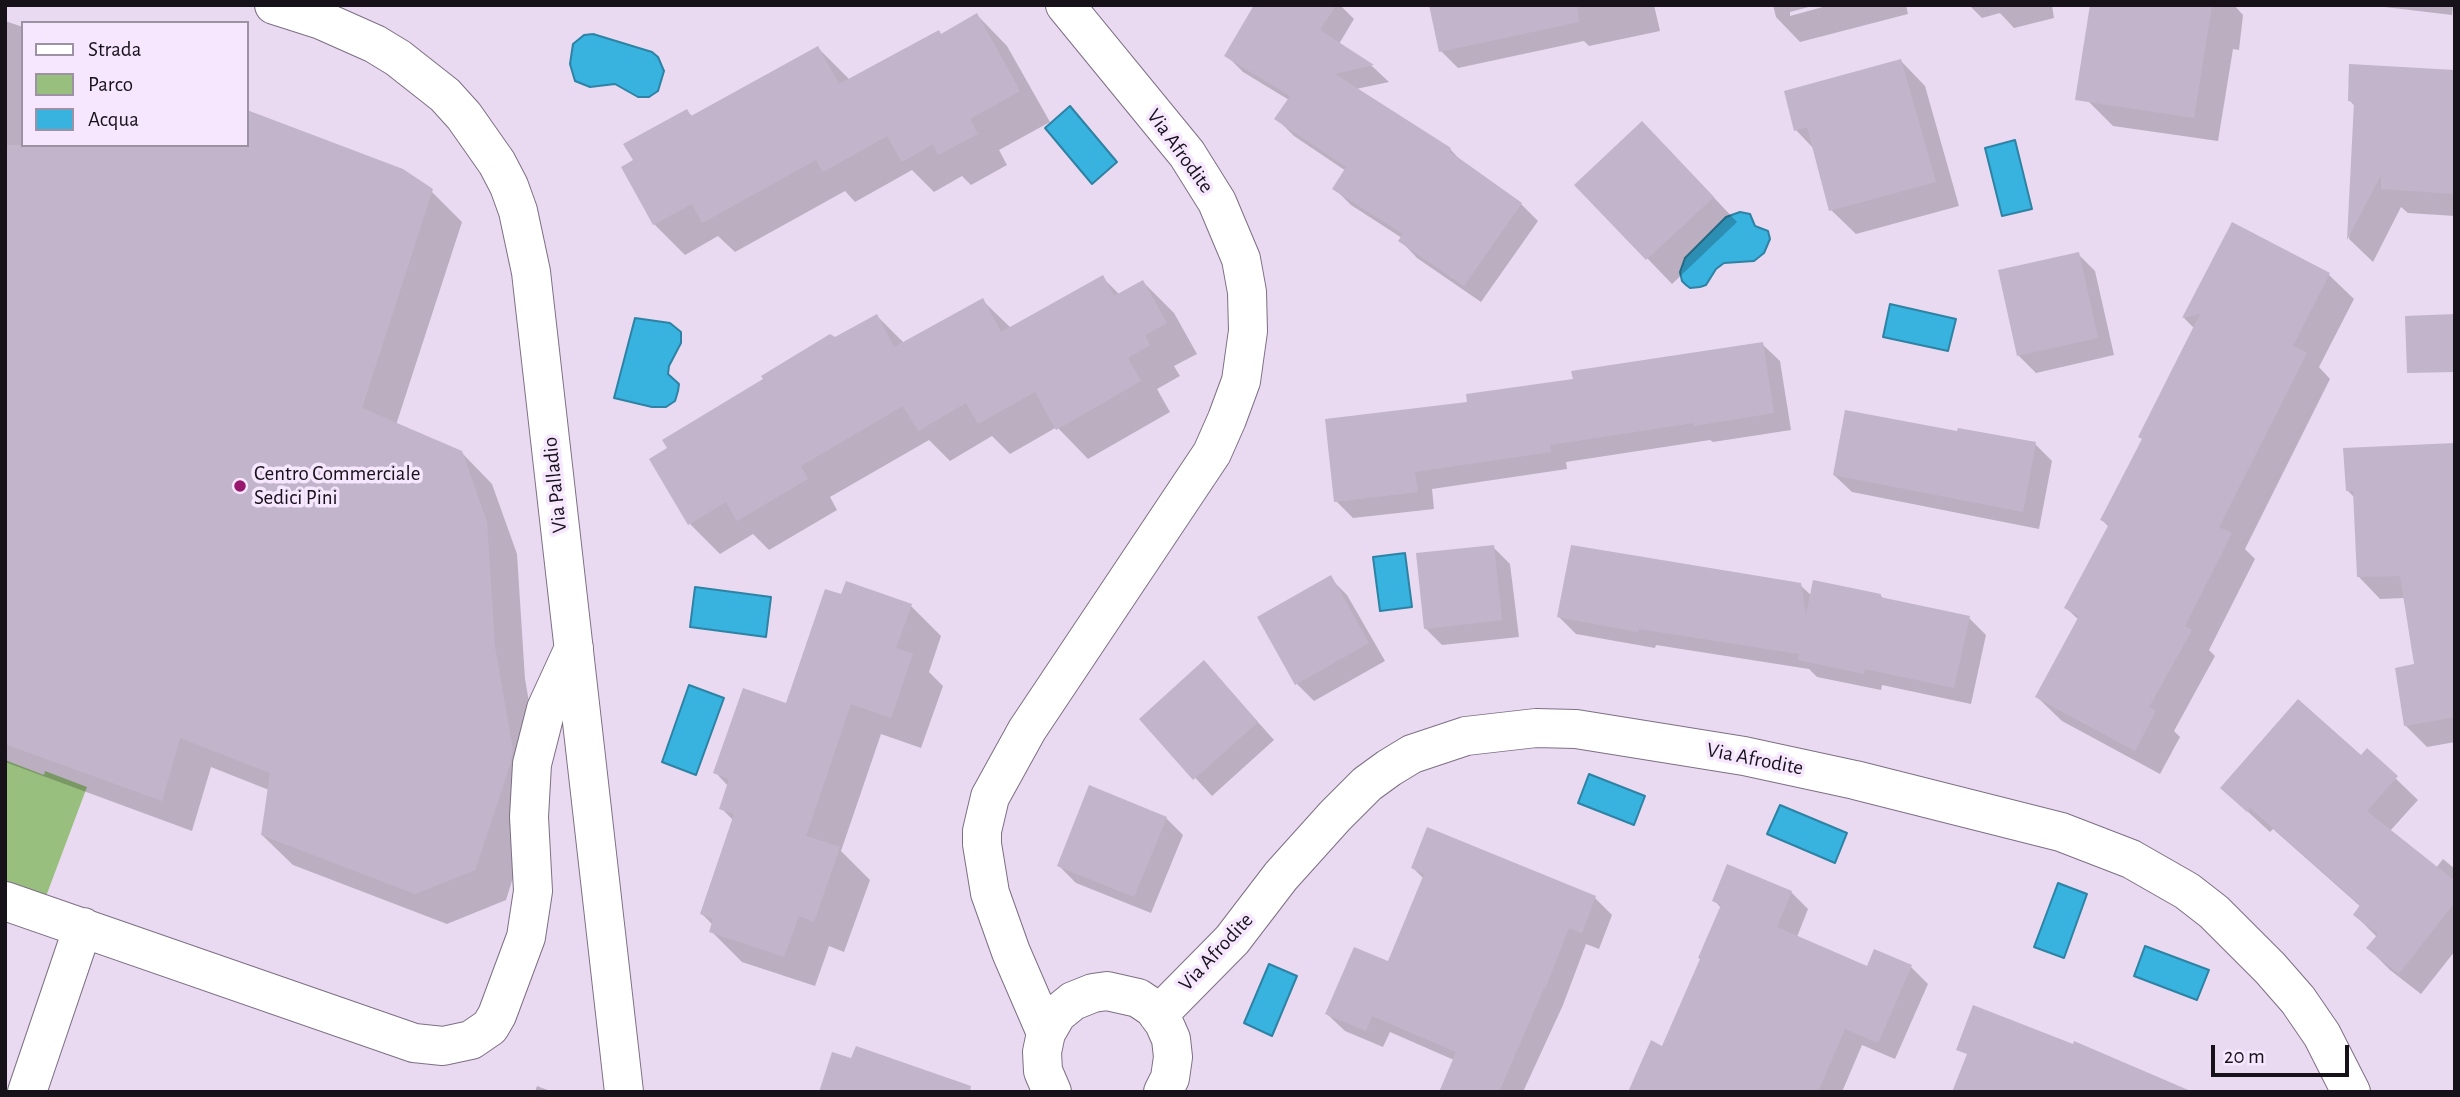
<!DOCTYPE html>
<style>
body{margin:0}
#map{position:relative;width:2460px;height:1097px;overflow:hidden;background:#e9daf1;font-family:"Alegreya Sans",sans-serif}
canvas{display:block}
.frame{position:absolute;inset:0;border:7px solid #17121a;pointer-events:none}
.legend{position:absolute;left:21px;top:21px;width:228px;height:126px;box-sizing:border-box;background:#f6e7ff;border:2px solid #9d92a3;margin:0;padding:9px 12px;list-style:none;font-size:21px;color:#17121a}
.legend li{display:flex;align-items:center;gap:14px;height:35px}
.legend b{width:35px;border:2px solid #9d92a3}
.scale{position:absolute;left:2211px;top:1045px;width:138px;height:32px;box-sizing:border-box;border:4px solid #17121a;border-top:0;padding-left:9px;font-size:21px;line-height:24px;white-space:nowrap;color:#17121a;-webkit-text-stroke:5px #f6e7ff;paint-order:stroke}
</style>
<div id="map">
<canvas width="2460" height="1097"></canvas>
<div class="frame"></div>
<ul class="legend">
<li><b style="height:9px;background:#fff"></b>Strada</li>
<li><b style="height:19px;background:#99bf7e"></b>Parco</li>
<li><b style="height:19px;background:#38b2df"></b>Acqua</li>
</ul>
<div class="scale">20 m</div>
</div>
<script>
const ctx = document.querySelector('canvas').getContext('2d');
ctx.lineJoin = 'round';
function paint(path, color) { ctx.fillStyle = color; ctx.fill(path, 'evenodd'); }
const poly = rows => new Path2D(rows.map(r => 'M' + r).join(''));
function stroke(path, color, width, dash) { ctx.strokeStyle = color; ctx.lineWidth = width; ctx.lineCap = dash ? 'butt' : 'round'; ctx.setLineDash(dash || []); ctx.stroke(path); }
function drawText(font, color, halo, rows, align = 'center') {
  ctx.font = font + ' "Alegreya Sans",sans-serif'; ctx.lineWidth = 7; ctx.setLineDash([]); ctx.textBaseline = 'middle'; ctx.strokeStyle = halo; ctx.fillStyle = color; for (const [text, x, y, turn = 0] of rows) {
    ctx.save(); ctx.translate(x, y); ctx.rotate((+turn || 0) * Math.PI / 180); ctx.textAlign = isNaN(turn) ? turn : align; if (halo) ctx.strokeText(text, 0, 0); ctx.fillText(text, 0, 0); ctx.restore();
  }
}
paint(poly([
 [5,760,44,775,45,771,87,787,45,899,5,885]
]), '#99bf7e');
const water = poly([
 [593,34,652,52,658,57,664,71,658,91,649,97,638,97,615,84,590,87,575,81,570,64,573,44,584,35,593,34],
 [1070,106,1117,162,1092,184,1045,128,1070,106],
 [2015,140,2032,209,2002,216,1985,148,2015,140],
 [1740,212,1750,214,1755,226,1768,231,1770,239,1764,253,1754,261,1724,263,1716,269,1706,285,1700,287,1690,288,1686,285,1682,281,1680,272,1685,258,1726,217,1740,212],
 [1890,304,1956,319,1948,351,1883,337,1890,304],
 [635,318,670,323,681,332,681,343,669,366,668,374,679,384,678,391,675,401,666,407,652,407,614,398,635,318],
 [1405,553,1412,607,1380,611,1373,557,1405,553],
 [695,587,771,597,766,637,690,627,695,587],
 [689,685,724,698,696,775,662,762,689,685],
 [1589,774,1645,796,1634,825,1578,803,1589,774],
 [1780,805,1847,833,1835,863,1767,834,1780,805],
 [2058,883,2087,894,2064,958,2034,947,2058,883],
 [2145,946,2209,970,2197,1000,2134,976,2145,946],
 [1269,964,1297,976,1272,1036,1244,1023,1269,964]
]);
paint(water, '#38b2df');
stroke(water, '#2e82a4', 2);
paint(poly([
 [1256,5,1340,5,1354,19,1339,44,1373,67,1389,82,1356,89,1450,149,1465,165,1521,204,1538,221,1481,302,1417,258,1400,240,1402,238,1351,205,1334,188,1346,171,1294,136,1277,119,1289,100,1243,72,1226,55],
 [1431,5,1654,5,1660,31,1589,46,1584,41,1458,68,1441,51],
 [1773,5,1816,5,1790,12,1790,16,1830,5,1906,5,1908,14,1800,42,1776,17],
 [1969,5,2052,5,2054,18,2014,28,2000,13,1982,18],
 [2102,5,2234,5,2243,15,2239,50,2233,49,2218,141,2113,126,2088,101],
 [2368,5,2453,5,2452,15],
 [977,15,1007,46,1050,122,999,150,1007,165,971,185,962,176,934,192,912,170,855,202,845,191,735,252,718,236,685,255,654,224,635,161,687,111,693,117,818,48,850,80,942,35],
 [5,21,23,27,23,145,247,145,247,112,402,170,431,191,462,222,396,425,461,452,492,484,517,554,525,679,543,782,506,900,447,924,293,865,262,835,269,790,211,767,192,831,5,762],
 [1901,61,1925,86,1959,206,1856,234,1831,210,1814,149,1796,130],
 [2455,72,2455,216,2408,213,2401,207,2373,262,2349,239,2356,107,2349,100],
 [1667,148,1737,222,1672,284,1577,185],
 [2233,224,2329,275,2354,299,2319,367,2330,379,2245,549,2255,559,2209,650,2215,656,2174,731,2180,737,2160,774,2062,721,2037,697,2079,620,2066,608,2109,527,2102,520,2143,439,2195,329,2184,318],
 [2078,254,2095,271,2114,355,2036,373,2019,356,2000,272],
 [1102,277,1120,295,1143,282,1174,313,1197,354,1174,366,1180,376,1157,389,1170,412,1088,459,1057,427,1010,454,992,436,950,461,929,440,830,497,837,510,769,550,753,534,720,554,690,524,835,338,877,316,904,343,982,300,1011,328],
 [1762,344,1780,361,1791,430,1713,442,1710,440,1566,462,1567,469,1432,489,1434,509,1353,518,1336,501,1575,381],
 [2035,444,2052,461,2039,529,1852,492,1834,475],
 [2455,445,2455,742,2427,747,2405,725,2416,666,2405,598,2380,599,2359,577,2355,498,2348,491],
 [1493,547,1510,564,1519,637,1442,645,1425,628],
 [1330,578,1347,595,1385,661,1314,701,1297,684],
 [1800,585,1812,596,1880,595,1884,599,1969,618,1986,635,1971,704,1882,685,1881,690,1817,677,1809,669,1656,645,1655,648,1576,634,1559,617],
 [842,597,911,606,941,636,929,672,943,686,921,748,881,734,841,851,870,880,844,952,829,946,815,986,742,962,711,931,713,925,702,914,734,821,721,808,728,786,715,772,787,705],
 [1204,662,1274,740,1212,796,1141,719],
 [2367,751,2418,800,2390,831,2436,868,2443,859,2455,869,2455,951,2421,994,2390,970,2368,948,2377,937,2355,915,2361,907,2273,829,2270,832,2222,788,2361,757],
 [1166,818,1183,835,1151,913,1076,883,1059,866],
 [1413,868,1595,898,1612,915,1599,949,1586,944,1563,1005,1523,1092,1440,1092,1454,1060,1390,1032,1383,1047,1345,1031,1327,1014,1389,963,1424,879],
 [1791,892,1808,909,1797,937,1868,968,1911,967,1928,984,1895,1059,1862,1045,1842,1092,1650,1092,1663,1048,1702,959,1721,908,1714,900],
 [537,1086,553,1092,535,1092]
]), '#0003');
paint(poly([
 [1254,5,1336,5,1320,30,1374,65,1335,74,1451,148,1449,151,1522,203,1464,286,1398,241,1403,234,1332,189,1346,167,1274,119,1290,96,1224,56],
 [1429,5,1577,5,1579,22,1439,52],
 [2090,5,2212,5,2194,118,2075,100],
 [977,13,1020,91,970,119,978,134,938,155,933,144,902,162,887,136,823,172,816,160,702,223,692,204,653,225,621,167,633,160,623,144,687,109,691,116,818,46,839,84,939,30,941,34],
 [1901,59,1936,182,1829,211,1807,127,1794,131,1784,91],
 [2349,64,2455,70,2455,194,2381,189,2381,175,2347,240,2354,102,2348,101],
 [247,110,403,169,433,189,362,408,462,451,487,522,495,647,513,750,510,765,475,870,415,894,261,835,270,773,180,738,162,801,5,744,5,145,247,145],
 [1642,121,1714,197,1646,260,1574,185],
 [2232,222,2330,273,2293,346,2307,353,2219,527,2232,533,2185,626,2192,630,2149,707,2156,711,2135,751,2035,697,2079,616,2064,608,2109,524,2100,520,2142,439,2138,437,2200,314,2182,318],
 [2079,252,2098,338,2017,356,1998,270],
 [1103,275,1114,296,1143,280,1167,323,1145,335,1150,345,1128,358,1141,381,1056,430,1035,392,978,424,966,403,918,431,903,406,801,466,808,479,737,521,726,502,688,525,649,459,667,448,662,440,763,379,761,376,830,334,835,337,877,314,894,347,983,298,1001,332],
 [2455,314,2455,372,2407,373,2405,316],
 [1763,342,1774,413,1694,426,1693,423,1550,445,1551,452,1415,472,1418,492,1334,502,1325,419,1467,402,1466,394,1573,379,1571,371],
 [1845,410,1957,431,1958,428,2036,442,2023,512,1833,475],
 [2455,443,2455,717,2404,726,2395,668,2414,664,2400,576,2357,577,2353,491,2346,491,2343,448],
 [1494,545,1502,620,1424,629,1416,553],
 [1571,545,1801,583,1806,615,1813,580,1881,594,1880,597,1970,616,1954,688,1865,669,1864,674,1798,660,1799,654,1639,629,1638,632,1557,617],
 [1331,575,1369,643,1295,685,1257,617],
 [846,581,912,604,896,648,913,654,891,718,851,704,806,836,840,847,814,922,799,916,784,957,709,932,713,919,700,914,734,814,719,809,729,779,713,773,743,688,786,703,825,589,841,594],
 [1204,660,1258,722,1193,780,1139,719],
 [2298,699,2361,755,2367,748,2398,776,2367,811,2455,881,2455,902,2399,974,2366,948,2378,934,2353,915,2360,905,2250,808,2247,812,2220,788],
 [1089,785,1167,817,1134,897,1057,866],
 [1427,827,1596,896,1582,933,1569,928,1545,989,1544,988,1499,1092,1439,1092,1456,1052,1372,1016,1366,1031,1325,1014,1354,947,1388,961,1424,874,1411,868],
 [1727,864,1792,891,1777,927,1867,966,1874,949,1912,965,1878,1043,1845,1029,1818,1092,1628,1092,1651,1040,1662,1046,1700,959,1698,958,1721,905,1712,901],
 [1973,1005,2073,1044,2074,1041,2193,1092,1952,1092,1967,1054,1956,1050],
 [856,1046,971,1086,970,1092,819,1092,832,1052,851,1058]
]), '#c2b4ca');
const minor = poly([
 [274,5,321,20,375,44,398,58,445,95,464,116,497,163,509,186,518,211,531,272,624,1092],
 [5,901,414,1043,443,1046,471,1040,490,1027,497,1015,526,937,533,891,529,817,532,764,546,709,574,648],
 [1158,1015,1232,940,1281,876,1335,816,1367,784,1389,768,1412,754,1466,736,1536,728,1576,729,1744,756,1855,780,2061,832,2131,859,2187,891,2214,912,2270,968,2298,1000,2322,1035,2351,1092],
 [1046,1033,1011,952,990,893,982,844,982,831,990,797,1027,730,1212,453,1227,419,1241,381,1248,331,1247,292,1241,259,1217,202,1187,154,1065,5],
 [27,1092,83,927],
 [1052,1092,1043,1071,1042,1052,1046,1033,1057,1014,1073,1001,1093,993,1107,991,1138,998,1153,1008,1164,1023,1171,1039,1173,1057,1170,1078,1163,1092]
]);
stroke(minor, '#7d6f84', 40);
stroke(minor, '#fff', 38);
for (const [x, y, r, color] of [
 [240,486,7,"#98166c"]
]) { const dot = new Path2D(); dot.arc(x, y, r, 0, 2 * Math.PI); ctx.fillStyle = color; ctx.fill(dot); stroke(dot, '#f6e7ff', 2.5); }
drawText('21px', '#17121a', '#f6e7ff', [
 ["Via Afrodite",1180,151,54],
 ["Via Palladio",555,485,-96],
 ["Via Afrodite",1755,759,11],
 ["Via Afrodite",1216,952,-47]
]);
drawText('21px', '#17121a', '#f6e7ff', [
 ["Centro Commerciale",254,474],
 ["Sedici Pini",254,498]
], 'left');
</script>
